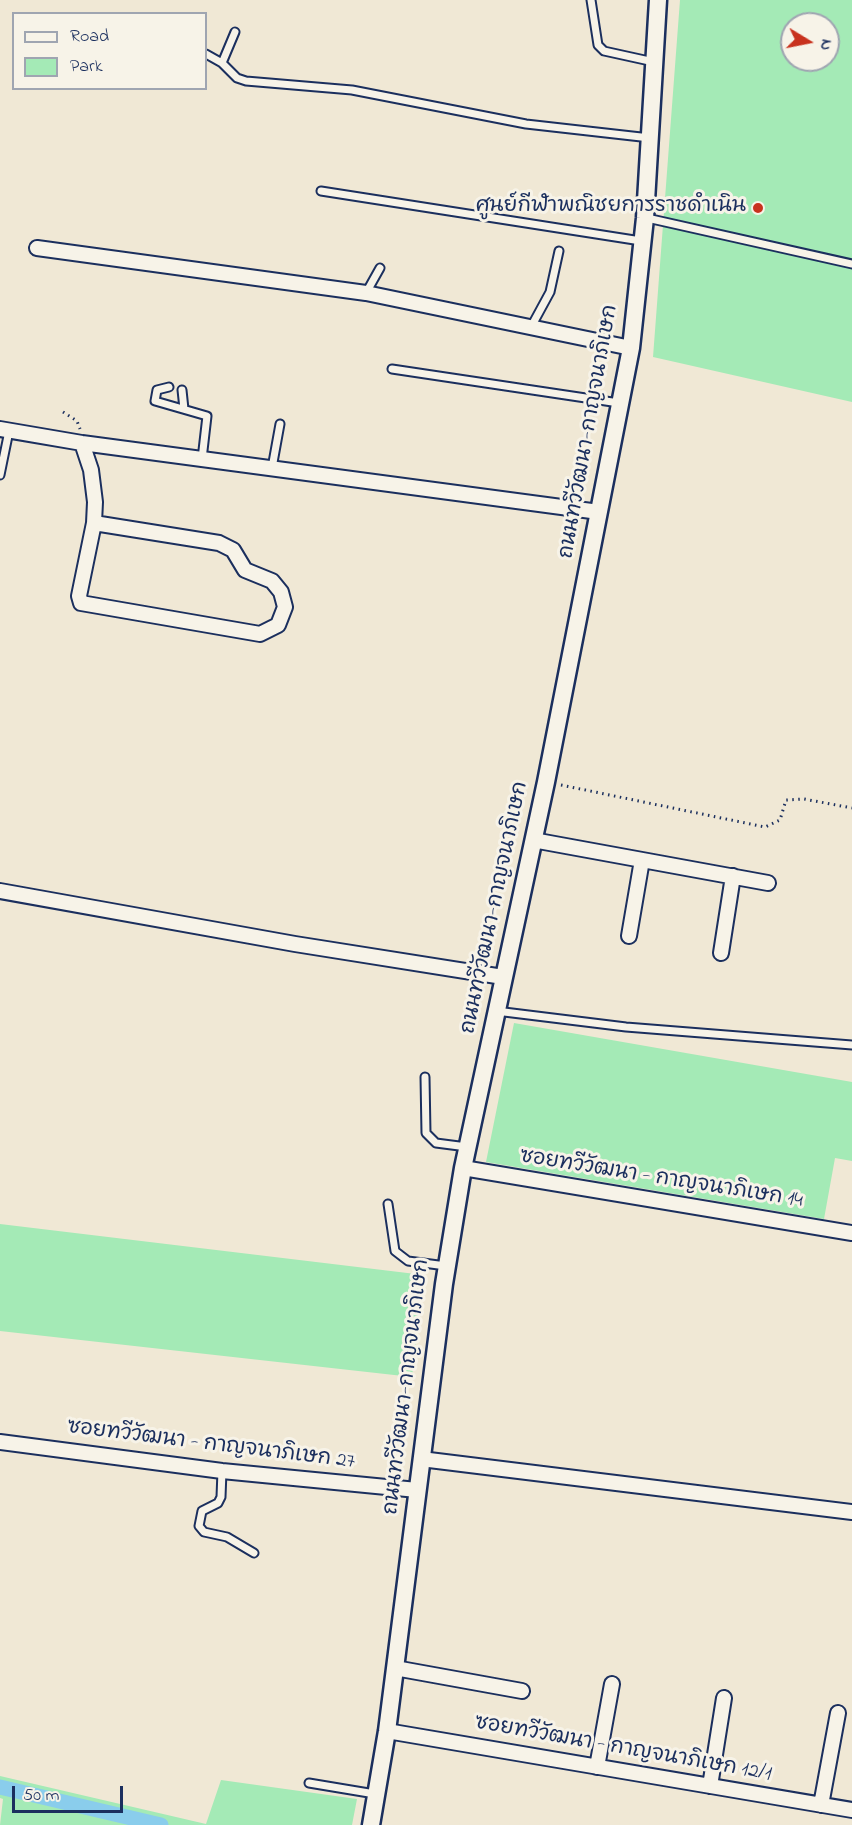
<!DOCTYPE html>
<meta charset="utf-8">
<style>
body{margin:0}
#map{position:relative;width:852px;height:1825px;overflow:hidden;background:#f0e8d5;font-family:"Indie Flower",sans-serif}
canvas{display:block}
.legend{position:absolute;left:12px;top:12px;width:195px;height:78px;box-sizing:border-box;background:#f7f3e8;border:2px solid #9fa5b1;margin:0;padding:8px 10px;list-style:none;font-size:18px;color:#1b2f5e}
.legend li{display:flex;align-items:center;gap:12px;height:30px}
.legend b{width:30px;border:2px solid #9fa5b1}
.north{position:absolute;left:780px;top:12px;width:60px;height:60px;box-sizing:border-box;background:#f7f3e8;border:2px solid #9fa5b1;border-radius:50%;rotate:100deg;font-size:16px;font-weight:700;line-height:24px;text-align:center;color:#1b2f5e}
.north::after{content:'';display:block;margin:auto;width:21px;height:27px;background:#c8321e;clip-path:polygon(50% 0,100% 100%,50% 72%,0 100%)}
.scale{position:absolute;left:12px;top:1786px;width:111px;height:27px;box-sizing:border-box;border:3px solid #1b2f5e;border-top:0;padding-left:8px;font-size:18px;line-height:21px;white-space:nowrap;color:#1b2f5e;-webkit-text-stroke:4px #f7f3e8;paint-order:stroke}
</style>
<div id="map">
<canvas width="852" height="1825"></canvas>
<ul class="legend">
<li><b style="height:8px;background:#f7f3e8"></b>Road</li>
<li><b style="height:16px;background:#a4eab6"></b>Park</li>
</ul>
<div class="north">N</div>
<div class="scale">50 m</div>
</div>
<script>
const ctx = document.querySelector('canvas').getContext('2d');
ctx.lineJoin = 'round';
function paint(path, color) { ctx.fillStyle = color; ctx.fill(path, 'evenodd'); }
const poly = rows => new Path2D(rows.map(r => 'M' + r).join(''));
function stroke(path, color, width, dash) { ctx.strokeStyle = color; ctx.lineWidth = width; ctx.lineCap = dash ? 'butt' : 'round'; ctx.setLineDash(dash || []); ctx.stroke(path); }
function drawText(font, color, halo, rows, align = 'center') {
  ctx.font = font + ' "Indie Flower","Playpen Sans Thai",sans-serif'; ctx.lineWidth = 6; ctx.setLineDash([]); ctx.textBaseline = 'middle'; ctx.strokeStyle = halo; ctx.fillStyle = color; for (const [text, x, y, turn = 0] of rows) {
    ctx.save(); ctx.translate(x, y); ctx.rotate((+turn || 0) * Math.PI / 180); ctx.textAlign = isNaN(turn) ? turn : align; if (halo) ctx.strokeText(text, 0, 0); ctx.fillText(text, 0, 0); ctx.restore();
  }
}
paint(poly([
 [680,0,852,0,852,402,653,357],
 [792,24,828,24,828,60,792,60],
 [514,1023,852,1082,852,1161,835,1158,824,1219,486,1162],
 [0,1224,424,1275,412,1377,0,1331],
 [0,1776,206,1824,221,1780,357,1799,352,1825,0,1825,3,1799,0,1798]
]), '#a4eab6');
stroke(poly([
 [0,1787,161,1825]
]), '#8acdec', 15);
const service = poly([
 [591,0,598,45,604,51,654,62],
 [206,54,222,63,237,78,246,81,352,90,526,124,650,138],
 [222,63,235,32],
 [321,191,641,241],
 [647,218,852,264],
 [366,293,380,268],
 [531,327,550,292,559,251],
 [392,369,619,403],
 [169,387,157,390,155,401,207,416,202,459],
 [182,390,184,409],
 [272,468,280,424],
 [0,475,9,431],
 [496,1011,626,1027,852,1045],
 [425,1077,426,1133,436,1143,467,1147],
 [388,1204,395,1251,408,1261,446,1266],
 [222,1471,221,1497,218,1503,202,1511,199,1526,204,1532,227,1537,254,1553],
 [309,1783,375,1794]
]);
const minor = poly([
 [37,248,366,293,631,348],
 [0,429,82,443,599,512],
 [82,443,91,470,95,502,94,523,79,596,81,603,260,634,278,625,285,607,281,592,272,581,245,570,233,550,219,543,94,523],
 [533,840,768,883],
 [0,891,295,944,503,977],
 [629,936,642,860],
 [721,953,733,876],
 [463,1168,852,1233],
 [0,1442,222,1471,417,1490],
 [421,1459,852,1512],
 [395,1668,522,1691],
 [387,1731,852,1810],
 [597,1767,612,1684],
 [710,1786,724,1698],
 [821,1805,838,1713]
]);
const tertiary = poly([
 [371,1825,387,1731,444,1284,463,1168,546,782,631,348,645,218,658,0]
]);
stroke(service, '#1b2f5e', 11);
stroke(minor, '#1b2f5e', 18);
stroke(tertiary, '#1b2f5e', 21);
stroke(poly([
 [63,412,77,421,80,429],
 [561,785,765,827,780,820,786,800,804,799,852,808]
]), '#1b2f5e', 3, [1.5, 4.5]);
stroke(service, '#f7f3e8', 7);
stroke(minor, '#f7f3e8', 14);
stroke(tertiary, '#f7f3e8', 16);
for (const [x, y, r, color] of [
 [758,208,6,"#c8321e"]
]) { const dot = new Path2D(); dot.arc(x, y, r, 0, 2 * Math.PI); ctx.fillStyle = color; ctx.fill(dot); stroke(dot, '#f7f3e8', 2); }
drawText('21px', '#1b2f5e', '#f7f3e8', [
 ["ศูนย์กีฬาพณิชยการราชดำเนิน",746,208]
], 'right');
drawText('21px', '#1b2f5e', '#f7f3e8', [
 ["ถนนทวีวัฒนา-กาญจนาภิเษก",590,432,-80],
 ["ถนนทวีวัฒนา-กาญจนาภิเษก",496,908,-78],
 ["ซอยทวีวัฒนา - กาญจนาภิเษก 14",661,1180,9],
 ["ถนนทวีวัฒนา-กาญจนาภิเษก",408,1387,-83],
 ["ซอยทวีวัฒนา - กาญจนาภิเษก 27",211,1446,7],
 ["ซอยทวีวัฒนา - กาญจนาภิเษก 12/1",623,1750,10]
]);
</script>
